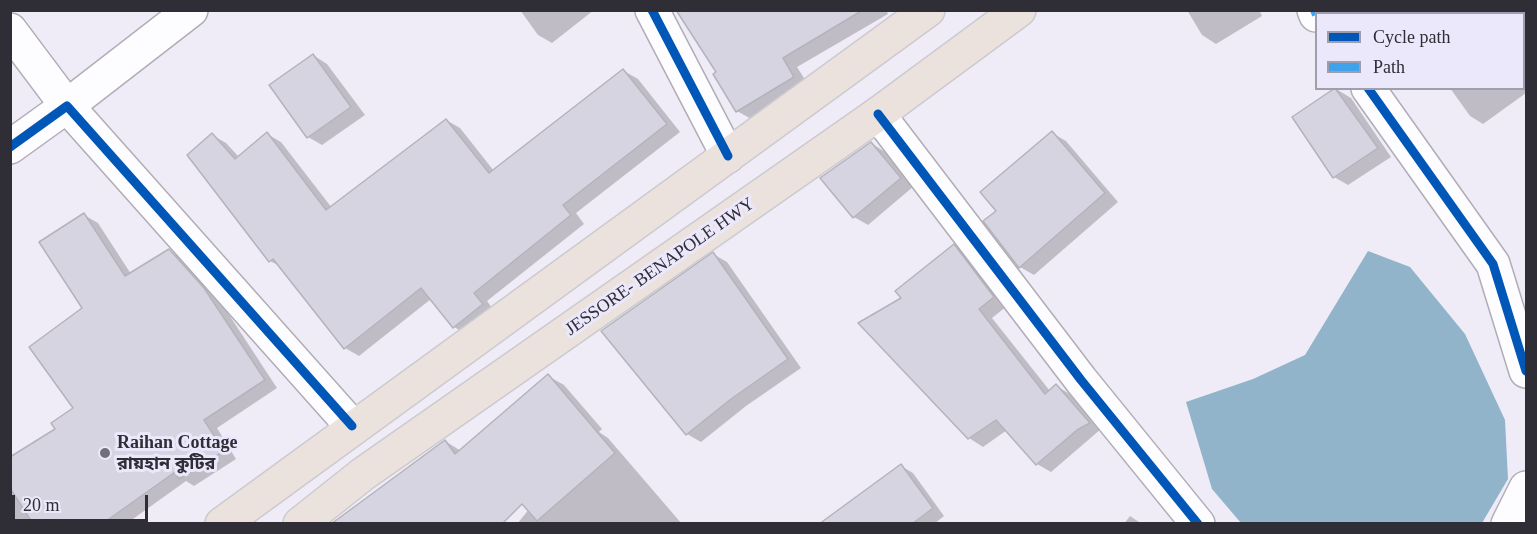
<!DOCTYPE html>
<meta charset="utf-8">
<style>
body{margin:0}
#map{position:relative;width:1537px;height:534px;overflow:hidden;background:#efecf7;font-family:"Times New Roman",serif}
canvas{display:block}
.frame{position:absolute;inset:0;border:12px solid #2f2d35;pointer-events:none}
.legend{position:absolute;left:1315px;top:12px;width:210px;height:78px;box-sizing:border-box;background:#ece8fc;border:2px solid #a09dac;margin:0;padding:8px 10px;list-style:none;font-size:18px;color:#2f2d35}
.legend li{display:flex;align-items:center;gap:12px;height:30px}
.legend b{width:30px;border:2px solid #a09dac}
.scale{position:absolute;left:12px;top:495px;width:136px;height:27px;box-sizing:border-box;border:3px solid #2f2d35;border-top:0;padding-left:8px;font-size:18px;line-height:21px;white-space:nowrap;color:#2f2d35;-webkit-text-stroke:4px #ece8fc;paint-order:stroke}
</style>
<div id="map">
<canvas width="1537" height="534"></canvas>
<div class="frame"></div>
<ul class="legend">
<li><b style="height:8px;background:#0057b8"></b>Cycle path</li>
<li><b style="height:8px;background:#3ea3eb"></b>Path</li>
</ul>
<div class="scale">20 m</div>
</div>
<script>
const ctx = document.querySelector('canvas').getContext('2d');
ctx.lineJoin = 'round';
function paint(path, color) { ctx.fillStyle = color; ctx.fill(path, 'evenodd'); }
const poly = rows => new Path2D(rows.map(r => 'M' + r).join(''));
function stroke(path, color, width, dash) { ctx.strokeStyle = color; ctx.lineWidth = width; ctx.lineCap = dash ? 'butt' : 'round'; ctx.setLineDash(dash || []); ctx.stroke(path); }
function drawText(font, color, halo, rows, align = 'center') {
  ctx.font = font + ' "Times New Roman","Noto Sans Bengali",serif'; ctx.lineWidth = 6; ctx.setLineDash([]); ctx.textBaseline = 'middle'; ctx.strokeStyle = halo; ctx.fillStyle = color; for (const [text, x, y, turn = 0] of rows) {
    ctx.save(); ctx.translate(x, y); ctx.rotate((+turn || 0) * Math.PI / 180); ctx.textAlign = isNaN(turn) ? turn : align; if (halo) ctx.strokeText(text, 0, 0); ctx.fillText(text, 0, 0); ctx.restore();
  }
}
paint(poly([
 [1368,251,1410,267,1465,334,1505,420,1508,479,1482,523,1241,523,1212,489,1186,402,1253,379,1305,355]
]), '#91b4ca');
paint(poly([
 [520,10,594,10,552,43,538,35],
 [677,10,886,10,888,14,797,67,809,86,753,120,737,111,719,72],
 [1187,10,1259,10,1262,16,1216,44,1202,35],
 [1362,10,1524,10,1526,14,1526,93,1483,124,1470,116,1450,88,1524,88,1524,14,1364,14],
 [313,55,327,64,365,115,322,145,308,137],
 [624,71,638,79,680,132,576,213,584,224,487,301,496,313,468,335,454,327,431,299,359,356,345,348,280,266,270,261,212,135,226,143,239,157,267,134,281,142,332,208,446,120,460,128,494,171],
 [1336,89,1351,98,1391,157,1348,185,1334,177,1294,118],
 [1052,133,1066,141,1118,202,1034,275,1020,267,998,211],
 [871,143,885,152,914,186,868,225,854,217],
 [84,215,98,223,131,274,169,251,183,259,218,298,277,388,217,428,236,459,194,486,186,481,126,524,10,524,10,459,57,429,76,409,84,309],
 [954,246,968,254,1007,306,992,318,1050,391,1056,386,1070,394,1101,429,1051,472,1037,464,1007,430,983,447,969,438,903,298],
 [713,254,727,262,801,368,746,406,701,442,687,434],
 [548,376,564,385,602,429,599,432,608,438,682,524,517,524,575,452,333,524,445,441,461,451],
 [901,466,913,473,944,516,934,524,825,524],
 [1130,516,1142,524,1124,524]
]), '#0003');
const building = poly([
 [676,10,863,10,783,58,794,77,736,112,713,74,716,72,676,10],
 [313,54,351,107,307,138,269,85,313,54],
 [623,69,667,124,563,205,571,215,474,293,483,304,453,328,421,288,344,349,273,259,269,262,187,155,212,133,235,159,267,132,326,210,446,119,489,173,623,69],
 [1335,88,1378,148,1333,178,1292,117,1335,88],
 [1052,131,1105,193,1019,268,983,221,996,211,980,192,1052,131],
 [871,142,901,178,853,218,820,178,871,142],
 [84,213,125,276,169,249,204,288,265,380,204,420,224,451,179,479,175,472,102,524,33,524,10,488,10,457,55,429,51,423,73,408,29,347,82,308,39,242,84,213],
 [954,244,994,297,979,309,1045,394,1056,384,1090,423,1077,430,1036,465,996,420,968,439,858,323,901,298,895,291,954,244],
 [713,252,788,359,731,399,686,435,601,331,713,252],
 [548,374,615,453,537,521,522,504,502,524,331,524,445,440,455,454,548,374],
 [901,464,933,508,912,524,819,524,901,464]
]);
paint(building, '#d7d4e2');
stroke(building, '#b4b2ba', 1.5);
const minor = poly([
 [652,10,728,156],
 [1314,10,1316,15],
 [10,30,67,106,191,10],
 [1368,88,1493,264,1526,371],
 [878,114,1081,380,1198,524],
 [10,147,67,106,352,426],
 [1508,524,1526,488]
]);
const highway = poly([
 [222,524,928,10],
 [300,524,363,474,878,114,1019,10]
]);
stroke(minor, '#afadb5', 36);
stroke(highway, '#cccacf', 36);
stroke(minor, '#fdfcfe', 33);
stroke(highway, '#ebe2de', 33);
stroke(poly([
 [1314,10,1316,15]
]), '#3ea3eb', 8, [15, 8]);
stroke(poly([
 [652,10,728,156],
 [1368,88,1493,264,1526,371],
 [878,114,1081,380,1198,524],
 [10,147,67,106,352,426]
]), '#0057b8', 9);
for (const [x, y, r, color] of [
 [105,453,6,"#727079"]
]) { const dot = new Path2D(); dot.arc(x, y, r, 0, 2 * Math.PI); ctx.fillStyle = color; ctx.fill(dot); stroke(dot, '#ece8fc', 2); }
drawText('18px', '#2f2d35', '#ece8fc', [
 ["JESSORE- BENAPOLE HWY",660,267,-35]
]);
drawText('bold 18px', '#2f2d35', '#ece8fc', [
 ["Raihan Cottage",117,443],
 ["রায়হান কুটির",117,464]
], 'left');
</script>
